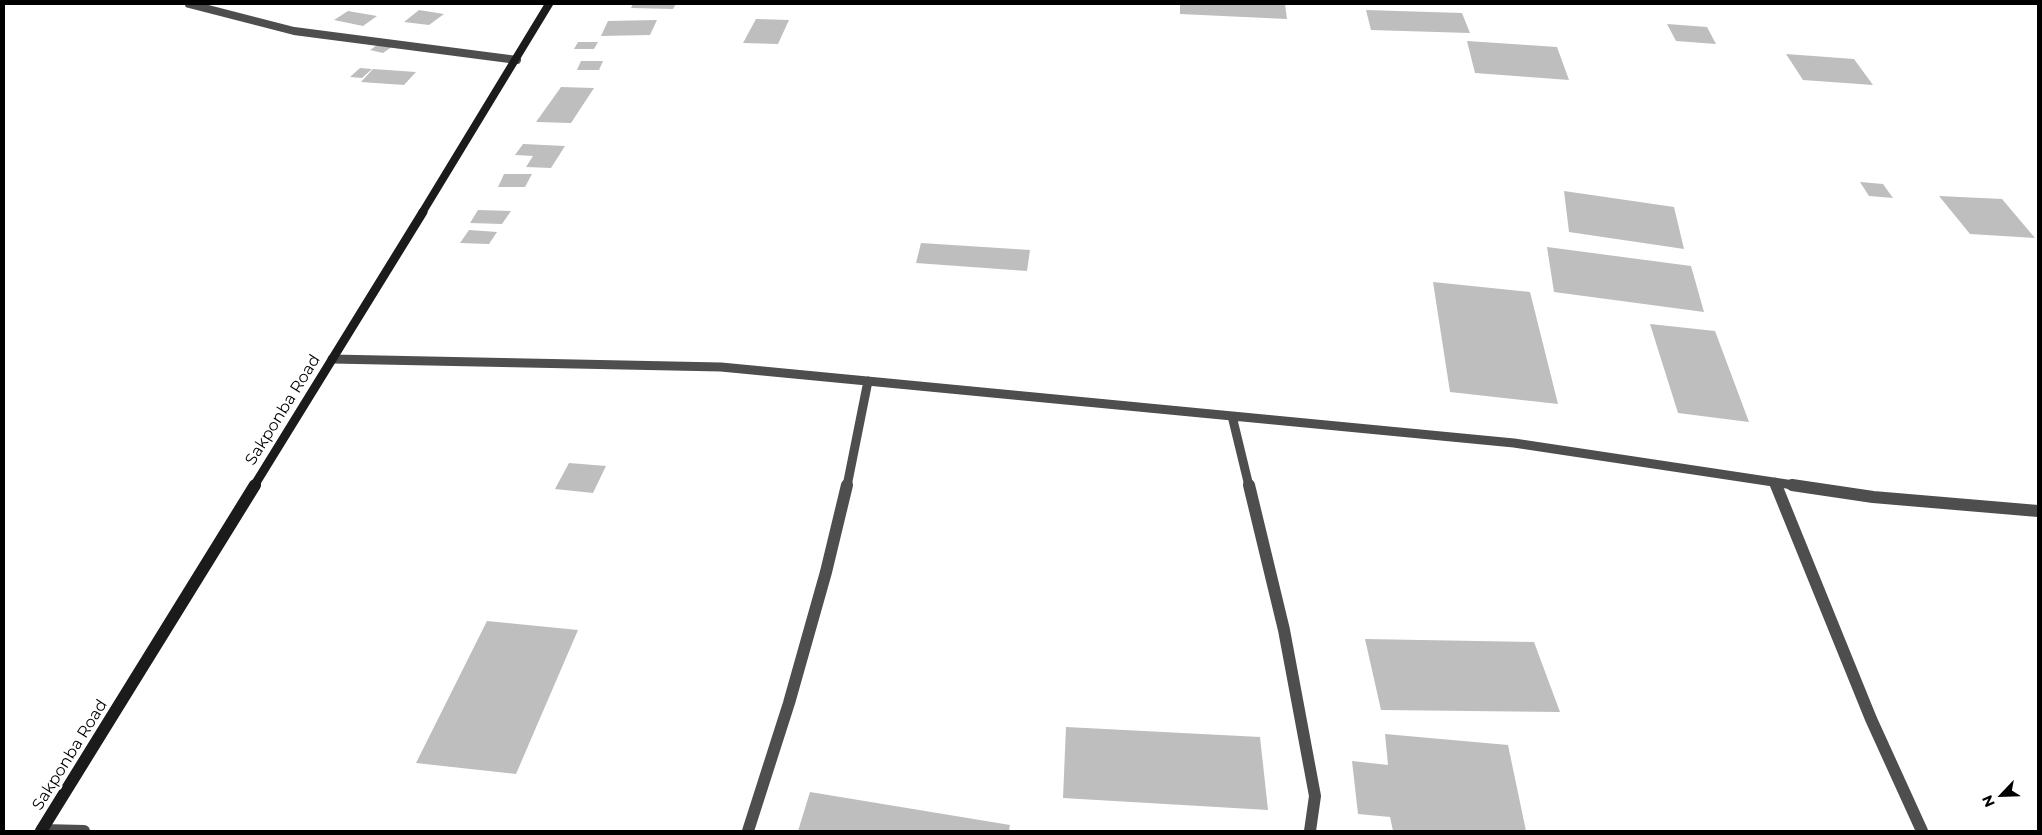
<!DOCTYPE html>
<style>
body{margin:0}
#map{position:relative;width:2042px;height:835px;overflow:hidden;background:#fff;font-family:Montserrat,sans-serif}
canvas{display:block}
.frame{position:absolute;inset:0;border:5px solid #000;pointer-events:none}
.north{position:absolute;left:1977px;top:770px;width:50px;height:50px;-webkit-text-stroke:4px #fff;paint-order:stroke;rotate:246deg;font-size:14px;font-weight:700;line-height:20px;text-align:center;color:#000}
.north::after{content:'';display:block;margin:auto;width:18px;height:22px;background:#000;clip-path:polygon(50% 0,100% 100%,50% 72%,0 100%)}
</style>
<div id="map">
<canvas width="2042" height="835"></canvas>
<div class="frame"></div>
<div class="north">N</div>
</div>
<script>
const ctx = document.querySelector('canvas').getContext('2d');
ctx.lineJoin = 'round';
function paint(path, color) { ctx.fillStyle = color; ctx.fill(path, 'evenodd'); }
const poly = rows => new Path2D(rows.map(r => 'M' + r).join(''));
function stroke(path, color, width, dash) { ctx.strokeStyle = color; ctx.lineWidth = width; ctx.lineCap = dash ? 'butt' : 'round'; ctx.setLineDash(dash || []); ctx.stroke(path); }
function drawText(font, color, halo, rows, align = 'center') {
  ctx.font = font + ' Montserrat,sans-serif'; ctx.lineWidth = 5; ctx.setLineDash([]); ctx.textBaseline = 'middle'; ctx.strokeStyle = halo; ctx.fillStyle = color; for (const [text, x, y, turn = 0] of rows) {
    ctx.save(); ctx.translate(x, y); ctx.rotate((+turn || 0) * Math.PI / 180); ctx.textAlign = isNaN(turn) ? turn : align; if (halo) ctx.strokeText(text, 0, 0); ctx.fillText(text, 0, 0); ctx.restore();
  }
}
paint(poly([
 [633,4,676,4,673,9,631,8],
 [1180,4,1285,4,1287,19,1180,14],
 [419,10,444,14,429,25,404,22],
 [1366,10,1462,13,1470,33,1371,30],
 [348,11,377,16,363,26,334,20],
 [756,19,789,20,778,44,743,43],
 [657,20,650,35,601,36,608,21],
 [1667,24,1707,27,1716,44,1676,41],
 [1467,41,1557,47,1569,80,1475,73],
 [578,42,598,42,594,49,574,49],
 [380,43,393,46,383,53,370,50],
 [1786,54,1854,59,1873,85,1803,80],
 [581,61,603,61,599,70,577,70],
 [360,68,372,69,362,78,350,77],
 [373,69,416,72,404,85,361,82],
 [561,87,594,88,571,123,536,122],
 [523,144,565,146,551,168,526,167,533,156,515,155],
 [504,174,532,174,525,187,498,187],
 [1860,182,1883,184,1893,198,1869,196],
 [1564,191,1674,207,1684,249,1569,232],
 [1939,196,2002,199,2035,238,1970,234],
 [478,210,511,211,502,224,470,223],
 [469,230,497,232,489,244,460,243],
 [921,243,1030,250,1027,271,916,263],
 [1547,247,1691,266,1704,312,1554,292],
 [1433,282,1530,292,1558,404,1450,392],
 [1650,324,1715,331,1749,422,1678,413],
 [569,463,606,466,593,493,555,489],
 [487,621,578,630,516,774,416,763],
 [1365,639,1534,642,1560,712,1381,710],
 [1066,727,1260,737,1268,810,1063,798],
 [1385,734,1508,745,1526,831,1393,831,1390,817,1358,814,1352,761,1388,765],
 [810,792,1010,825,1009,831,798,831]
]), '#bebebe');
stroke(poly([
 [189,4,294,31,517,60]
]), '#4e4e4e', 8);
stroke(poly([
 [332,359,721,367,1514,443,1800,486],
 [1232,416,1249,486],
 [1775,482,1777,486],
 [847,486,868,381]
]), '#4e4e4e', 9);
stroke(poly([
 [1249,485,1284,630,1315,796,1310,831],
 [1776,485,1871,719,1922,831],
 [1792,485,1873,497,2038,511],
 [42,830,84,831],
 [748,831,789,703,826,572,847,485]
]), '#4e4e4e', 12);
stroke(poly([
 [422,213,549,4]
]), '#1b1b1b', 8);
stroke(poly([
 [254,486,423,212]
]), '#1b1b1b', 9);
stroke(poly([
 [41,831,255,485]
]), '#1b1b1b', 12);
drawText('16px', '#000', '#fff', [
 ["Sakponba Road",283,410,-58],
 ["Sakponba Road",70,755,-58]
]);
</script>
